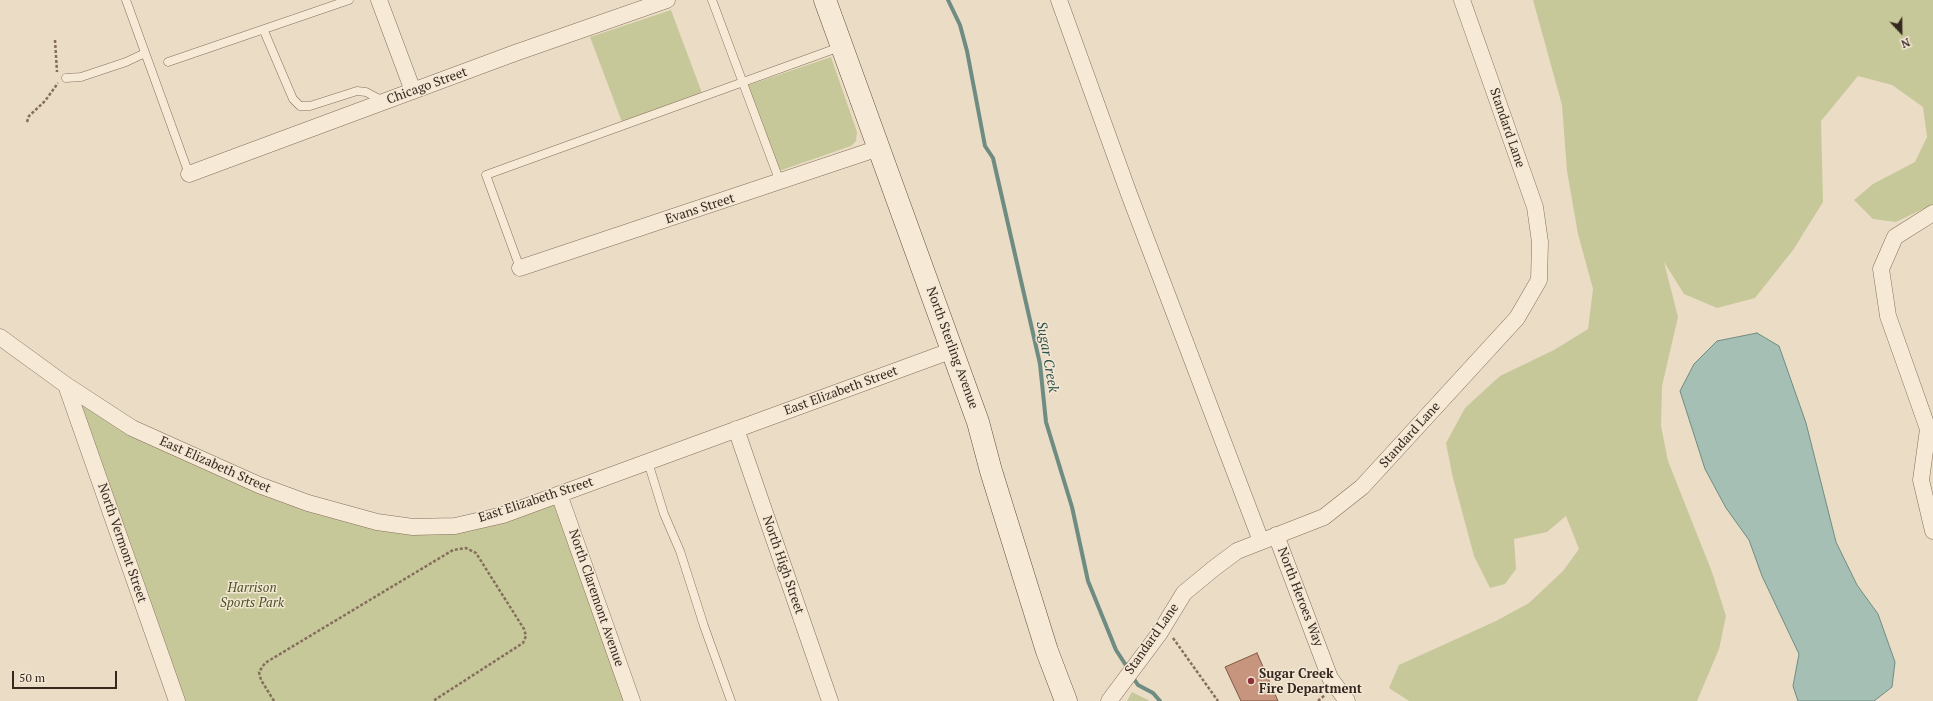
<!DOCTYPE html>
<style>
body{margin:0}
#map{position:relative;width:1933px;height:701px;overflow:hidden;background:#ebdcc5;font-family:"PT Serif",serif}
canvas{display:block}
.north{position:absolute;left:1881px;top:12px;width:40px;height:40px;-webkit-text-stroke:3px #f3e7d4;paint-order:stroke;rotate:158deg;font-size:11px;font-weight:700;line-height:16px;text-align:center;color:#36281f}
.north::after{content:'';display:block;margin:auto;width:14px;height:18px;background:#36281f;clip-path:polygon(50% 0,100% 100%,50% 72%,0 100%)}
.scale{position:absolute;left:12px;top:671px;width:105px;height:18px;box-sizing:border-box;border:2px solid #36281f;border-top:0;padding-left:5px;font-size:12px;line-height:14px;white-space:nowrap;color:#36281f;-webkit-text-stroke:3px #f3e7d4;paint-order:stroke}
</style>
<div id="map">
<canvas width="1933" height="701"></canvas>
<div class="north">N</div>
<div class="scale">50 m</div>
</div>
<script>
const ctx = document.querySelector('canvas').getContext('2d');
ctx.lineJoin = 'round';
function paint(path, color) { ctx.fillStyle = color; ctx.fill(path, 'evenodd'); }
const poly = rows => new Path2D(rows.map(r => 'M' + r).join(''));
function stroke(path, color, width, dash) { ctx.strokeStyle = color; ctx.lineWidth = width; ctx.lineCap = dash ? 'butt' : 'round'; ctx.setLineDash(dash || []); ctx.stroke(path); }
function drawText(font, color, halo, rows, align = 'center') {
  ctx.font = font + ' "PT Serif",serif'; ctx.lineWidth = 3; ctx.setLineDash([]); ctx.textBaseline = 'middle'; ctx.strokeStyle = halo; ctx.fillStyle = color; for (const [text, x, y, turn = 0] of rows) {
    ctx.save(); ctx.translate(x, y); ctx.rotate((+turn || 0) * Math.PI / 180); ctx.textAlign = isNaN(turn) ? turn : align; if (halo) ctx.strokeText(text, 0, 0); ctx.fillText(text, 0, 0); ctx.restore();
  }
}
paint(poly([
 [1533,0,1933,0,1933,204,1896,222,1873,219,1854,200,1873,184,1915,162,1927,137,1923,107,1892,85,1858,76,1821,121,1823,202,1793,250,1755,298,1717,308,1684,294,1664,262,1678,317,1662,386,1661,426,1668,461,1712,572,1726,616,1719,649,1697,701,1409,701,1389,688,1399,665,1496,621,1529,603,1563,571,1579,549,1566,516,1547,532,1514,539,1516,569,1505,584,1490,588,1474,556,1452,474,1446,443,1465,408,1500,376,1554,350,1588,329,1593,289,1578,234,1567,171,1562,105],
 [671,10,702,93,622,122,590,37],
 [831,57,857,132,856,141,851,146,776,172,746,86],
 [66,385,132,428,377,522,455,526,559,494,632,701,177,701],
 [1132,692,1148,700,1149,701,1127,701]
]), '#c7c899');
const water = poly([
 [1757,333,1779,346,1806,423,1836,542,1857,585,1878,614,1895,662,1892,687,1874,701,1798,701,1793,686,1799,654,1762,576,1749,540,1726,508,1705,469,1680,391,1694,364,1717,341,1757,333]
]);
paint(water, '#a6bfb5');
stroke(water, '#6e8c82', 1);
stroke(poly([
 [948,0,960,25,967,51,985,146,993,158,1040,364,1046,422,1072,507,1088,581,1116,650,1129,670],
 [1132,676,1138,685,1153,693,1160,701]
]), '#6e8c82', 4);
const building = poly([
 [1257,653,1278,701,1241,701,1225,667,1257,653]
]);
paint(building, '#c7957d');
stroke(building, '#825744', 1);
const lane = poly([
 [126,0,189,174],
 [712,0,780,182],
 [264,31,293,99,300,106,310,106,357,91,366,92,383,101],
 [168,62,349,0],
 [66,78,81,77,126,62,145,53],
 [520,268,486,175,840,47],
 [648,462,664,514,680,551,704,626,731,701]
]);
const street = poly([
 [379,0,413,91],
 [1059,0,1129,194,1261,541],
 [189,174,515,53,667,0],
 [1933,213,1895,237,1881,269,1888,316,1928,429,1921,480,1933,531],
 [520,268,879,148],
 [0,337,66,385,132,428,259,485,308,503,377,522,413,527,455,526,503,515,953,350],
 [66,385,177,701],
 [736,429,830,701],
 [559,494,632,701],
 [1276,535,1330,678,1347,701],
 [1109,701,1159,634,1184,593,1213,569,1237,551,1324,517,1362,487,1517,318,1539,280,1540,242,1535,207,1462,0]
]);
const secondary = poly([
 [825,0,978,422,991,471,1047,651,1066,701]
]);
stroke(lane, '#856e5c', 9);
stroke(street, '#856e5c', 17);
stroke(secondary, '#674f3f', 23);
stroke(poly([
 [55,40,57,72],
 [27,122,29,116,45,101,58,83],
 [1173,638,1218,701],
 [274,701,261,680,259,672,265,663,453,550,466,548,476,553,524,629,526,636,523,643,433,701],
 [1318,701,1325,695]
]), '#856e5c', 2.5, [3, 2]);
stroke(lane, '#f6ead7', 8);
stroke(street, '#f6ead7', 16);
stroke(secondary, '#f6ead7', 22);
for (const [x, y, r, color] of [
 [1251,681,4,"#90303a"]
]) { const dot = new Path2D(); dot.arc(x, y, r, 0, 2 * Math.PI); ctx.fillStyle = color; ctx.fill(dot); stroke(dot, '#f3e7d4', 1.5); }
drawText('13px', '#36281f', '#f3e7d4', [
 ["Chicago Street",427,86,-20],
 ["Standard Lane",1507,128,71],
 ["Evans Street",700,209,-18],
 ["North Sterling Avenue",952,348,70],
 ["East Elizabeth Street",841,391,-20],
 ["Standard Lane",1410,435,-48],
 ["East Elizabeth Street",215,465,24],
 ["East Elizabeth Street",536,500,-18],
 ["North Vermont Street",122,543,71],
 ["North High Street",783,565,71],
 ["North Heroes Way",1300,597,69],
 ["North Claremont Avenue",596,598,71],
 ["Standard Lane",1152,639,-55]
]);
drawText('italic 13px', '#4a5127', '#f3e7d4', [
 ["Harrison",252,588],
 ["Sports Park",252,603]
]);
drawText('bold 13px', '#36281f', '#f3e7d4', [
 ["Sugar Creek",1259,674],
 ["Fire Department",1259,689]
], 'left');
drawText('italic 14px', '#2f544f', '#f3e7d4', [
 ["Sugar Creek",1047,357,80]
]);
</script>
